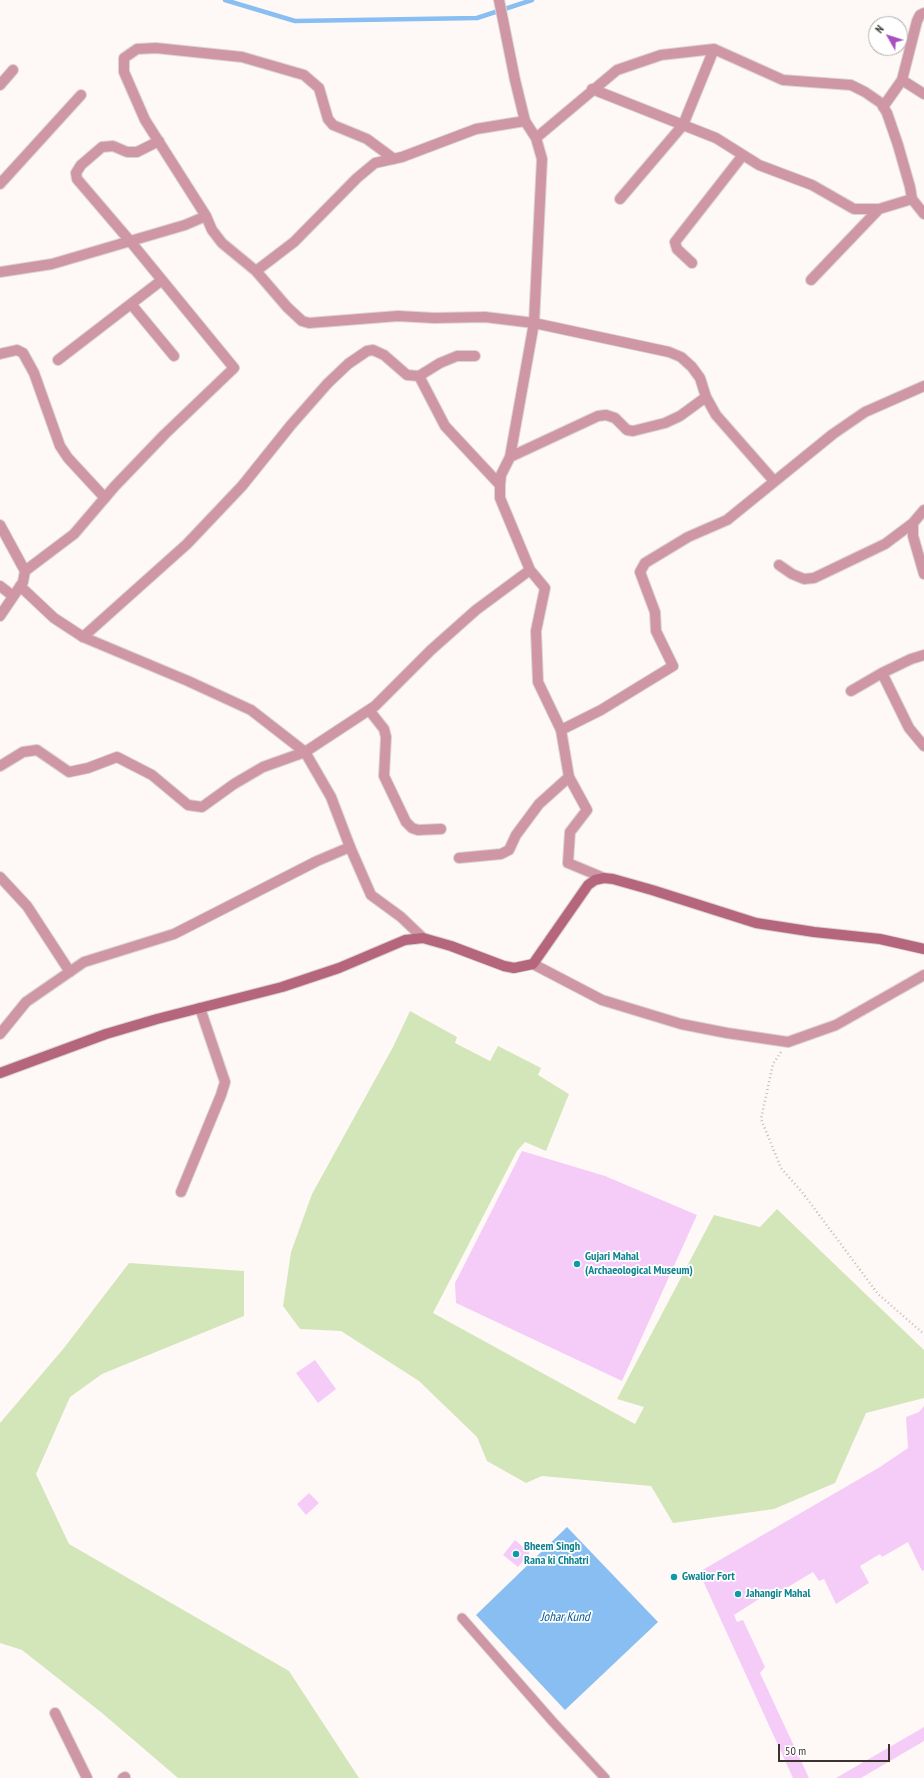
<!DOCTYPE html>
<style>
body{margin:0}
#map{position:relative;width:924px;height:1778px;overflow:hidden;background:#fef9f6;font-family:"PT Sans Narrow",sans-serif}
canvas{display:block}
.north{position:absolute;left:868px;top:16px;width:40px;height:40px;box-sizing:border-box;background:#fff;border:1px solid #b1adab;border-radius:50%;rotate:309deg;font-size:11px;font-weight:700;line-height:16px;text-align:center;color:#3c332e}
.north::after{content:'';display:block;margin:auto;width:14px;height:18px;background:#a751bf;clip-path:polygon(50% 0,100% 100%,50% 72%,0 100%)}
.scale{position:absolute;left:778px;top:1744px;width:112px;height:18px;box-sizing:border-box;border:2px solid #3c332e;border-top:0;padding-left:5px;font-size:12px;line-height:14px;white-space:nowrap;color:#3c332e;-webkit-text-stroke:3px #fff;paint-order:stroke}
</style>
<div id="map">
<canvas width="924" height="1778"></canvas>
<div class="north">N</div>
<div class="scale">50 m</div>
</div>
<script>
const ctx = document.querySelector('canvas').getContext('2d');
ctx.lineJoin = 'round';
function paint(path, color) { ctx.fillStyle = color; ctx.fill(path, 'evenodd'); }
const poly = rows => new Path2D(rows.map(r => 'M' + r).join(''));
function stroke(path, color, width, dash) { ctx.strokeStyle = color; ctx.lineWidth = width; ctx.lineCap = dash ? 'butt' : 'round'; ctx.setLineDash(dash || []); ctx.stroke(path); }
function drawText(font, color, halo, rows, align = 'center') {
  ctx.font = font + ' "PT Sans Narrow",sans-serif'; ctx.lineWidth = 3.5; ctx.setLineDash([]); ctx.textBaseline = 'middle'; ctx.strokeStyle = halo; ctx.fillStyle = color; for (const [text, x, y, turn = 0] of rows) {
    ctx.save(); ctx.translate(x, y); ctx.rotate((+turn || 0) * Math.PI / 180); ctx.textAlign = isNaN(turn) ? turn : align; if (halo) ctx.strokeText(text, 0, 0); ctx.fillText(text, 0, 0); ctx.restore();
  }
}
paint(poly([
 [410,1011,457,1037,455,1043,490,1061,498,1046,541,1068,538,1075,569,1094,546,1151,525,1142,517,1151,433,1313,635,1424,644,1407,617,1399,714,1215,760,1227,777,1209,924,1350,924,1398,866,1413,835,1483,774,1509,673,1523,651,1486,542,1476,526,1483,487,1461,477,1437,419,1381,341,1331,300,1329,283,1306,291,1252,312,1194,393,1047],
 [129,1263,244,1271,244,1316,102,1374,70,1397,36,1474,69,1544,289,1671,359,1778,178,1778,102,1713,22,1650,0,1643,0,1423,64,1348]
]), '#d3e6ba');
paint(poly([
 [567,1527,658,1622,565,1710,476,1615]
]), '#88bef2');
stroke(poly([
 [225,0,295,21,477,18,532,0]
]), '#88bef2', 4.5);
paint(poly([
 [522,1151,605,1176,697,1215,622,1381,456,1303,455,1283],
 [315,1360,336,1389,318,1403,296,1373],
 [924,1406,924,1570,922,1571,908,1542,882,1557,880,1554,860,1566,869,1583,836,1604,824,1579,819,1581,813,1572,773,1596,770,1592,734,1615,737,1622,743,1620,765,1667,760,1673,809,1778,793,1778,699,1572,880,1467,908,1448,906,1417,919,1412],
 [309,1493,319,1503,306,1515,297,1504],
 [515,1540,530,1553,518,1567,503,1555],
 [924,1727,924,1741,861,1778,836,1778]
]), '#f5ccf8');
const service = poly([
 [462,1618,553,1722,605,1778]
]);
const minor = poly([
 [902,80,924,94],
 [0,85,13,70],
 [592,89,716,138,759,165,812,185,854,209,879,209,912,199],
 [883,107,902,80,917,21,920,15,924,13],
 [536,138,617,70,661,55,714,49,783,80,851,85,865,92,881,103,887,113,898,145,910,187,912,199,924,214],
 [0,184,81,95],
 [620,199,683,125,714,49],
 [206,216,145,120,124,72,124,58,137,49,156,48,242,57,304,75,319,88,328,119,333,125,367,139,394,159],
 [692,263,677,249,675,242,743,155],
 [256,271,287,307,302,321,309,323,398,316,434,318,485,317,534,323,669,352,681,357,692,367,700,378,706,397,716,415,774,481],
 [0,272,52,264,185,225,206,216,212,230,222,243,256,271,294,242,357,178,375,163,402,157,476,129,525,121],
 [811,280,879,209],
 [131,304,174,356],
 [0,354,17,350,23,353,34,373,60,446,68,458,105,498],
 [58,360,162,280],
 [419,376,445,426,500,485],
 [510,457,598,416,606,415,615,418,627,430,633,431,665,423,680,416,706,397],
 [924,510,913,523,913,536,924,574],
 [779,565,792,574,804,579,814,578,885,544,913,523],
 [530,570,545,588,536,631,538,682,561,730,601,710,673,666,656,631,655,612,640,572,645,563,688,537,727,520,833,434,865,412,924,386],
 [25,571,74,534,115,486,165,434,234,368,130,241,77,179,76,173,81,165,102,147,113,146,127,152,137,152,159,141],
 [0,586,13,596],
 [83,637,187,544,242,486,291,425,328,383,348,364,367,351,373,350,384,355,407,375,419,376,440,363,457,356,475,356],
 [882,673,909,728,924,746],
 [851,691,882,673,911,659,924,655],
 [369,710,384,729,386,737,384,776,406,822,412,828,418,830,441,829],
 [561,730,569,777,587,810,570,832,568,863,604,878],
 [0,766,23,752,37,750,69,772,88,768,117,757,152,775,188,805,202,807,234,784,263,767,305,752,375,706,431,650,476,610,530,570,500,498,500,485,501,475,510,457,534,323,542,159,536,138,525,121,515,80,499,0],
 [459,858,501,854,509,850,516,835,539,804,569,777],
 [0,877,27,906,70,972],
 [533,964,602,1000,681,1024,727,1033,788,1042,836,1025,924,975],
 [0,1034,26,1002,84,962,174,934,317,861,350,847],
 [181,1192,221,1095,225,1082,200,1008],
 [55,1713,87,1778],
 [123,1778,125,1777]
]);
const tertiary = poly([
 [0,525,25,571,23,582,0,616],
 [20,586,54,618,83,637,188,681,251,710,305,752,331,797,350,847,371,895,401,917,423,938]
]);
const secondary = poly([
 [0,1073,106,1034,157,1019,282,987,339,968,405,940,423,938,451,946,504,966,514,968,533,964,588,885,595,880,604,878,613,879,652,890,756,923,814,932,880,939,924,949]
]);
stroke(service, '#dbd5d2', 11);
stroke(minor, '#dbd5d2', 12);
stroke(tertiary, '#dbd5d2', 12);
stroke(secondary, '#dbd5d2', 12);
stroke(poly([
 [781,1052,773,1064,761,1119,781,1168,802,1192,878,1294,924,1334]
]), '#c2bcb9', 2.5, [1, 3]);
stroke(service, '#cf97a6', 9);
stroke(minor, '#cf97a6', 10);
stroke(tertiary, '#cf97a6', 10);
stroke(secondary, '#b5667e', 10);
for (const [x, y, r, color] of [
 [577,1264,4,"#0f9aa8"],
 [516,1554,4,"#0f9aa8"],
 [674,1577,4,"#0f9aa8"],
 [738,1594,4,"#0f9aa8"]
]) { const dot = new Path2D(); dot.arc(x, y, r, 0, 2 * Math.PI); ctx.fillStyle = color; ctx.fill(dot); stroke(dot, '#fff', 1.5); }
drawText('bold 12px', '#0d838f', '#fff', [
 ["Gujari Mahal",585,1257],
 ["(Archaeological Museum)",585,1271],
 ["Bheem Singh",524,1547],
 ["Rana ki Chhatri",524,1561],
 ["Gwalior Fort",682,1577],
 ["Jahangir Mahal",746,1594]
], 'left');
drawText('italic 13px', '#015a97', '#fff', [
 ["Johar Kund",565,1617]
]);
</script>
